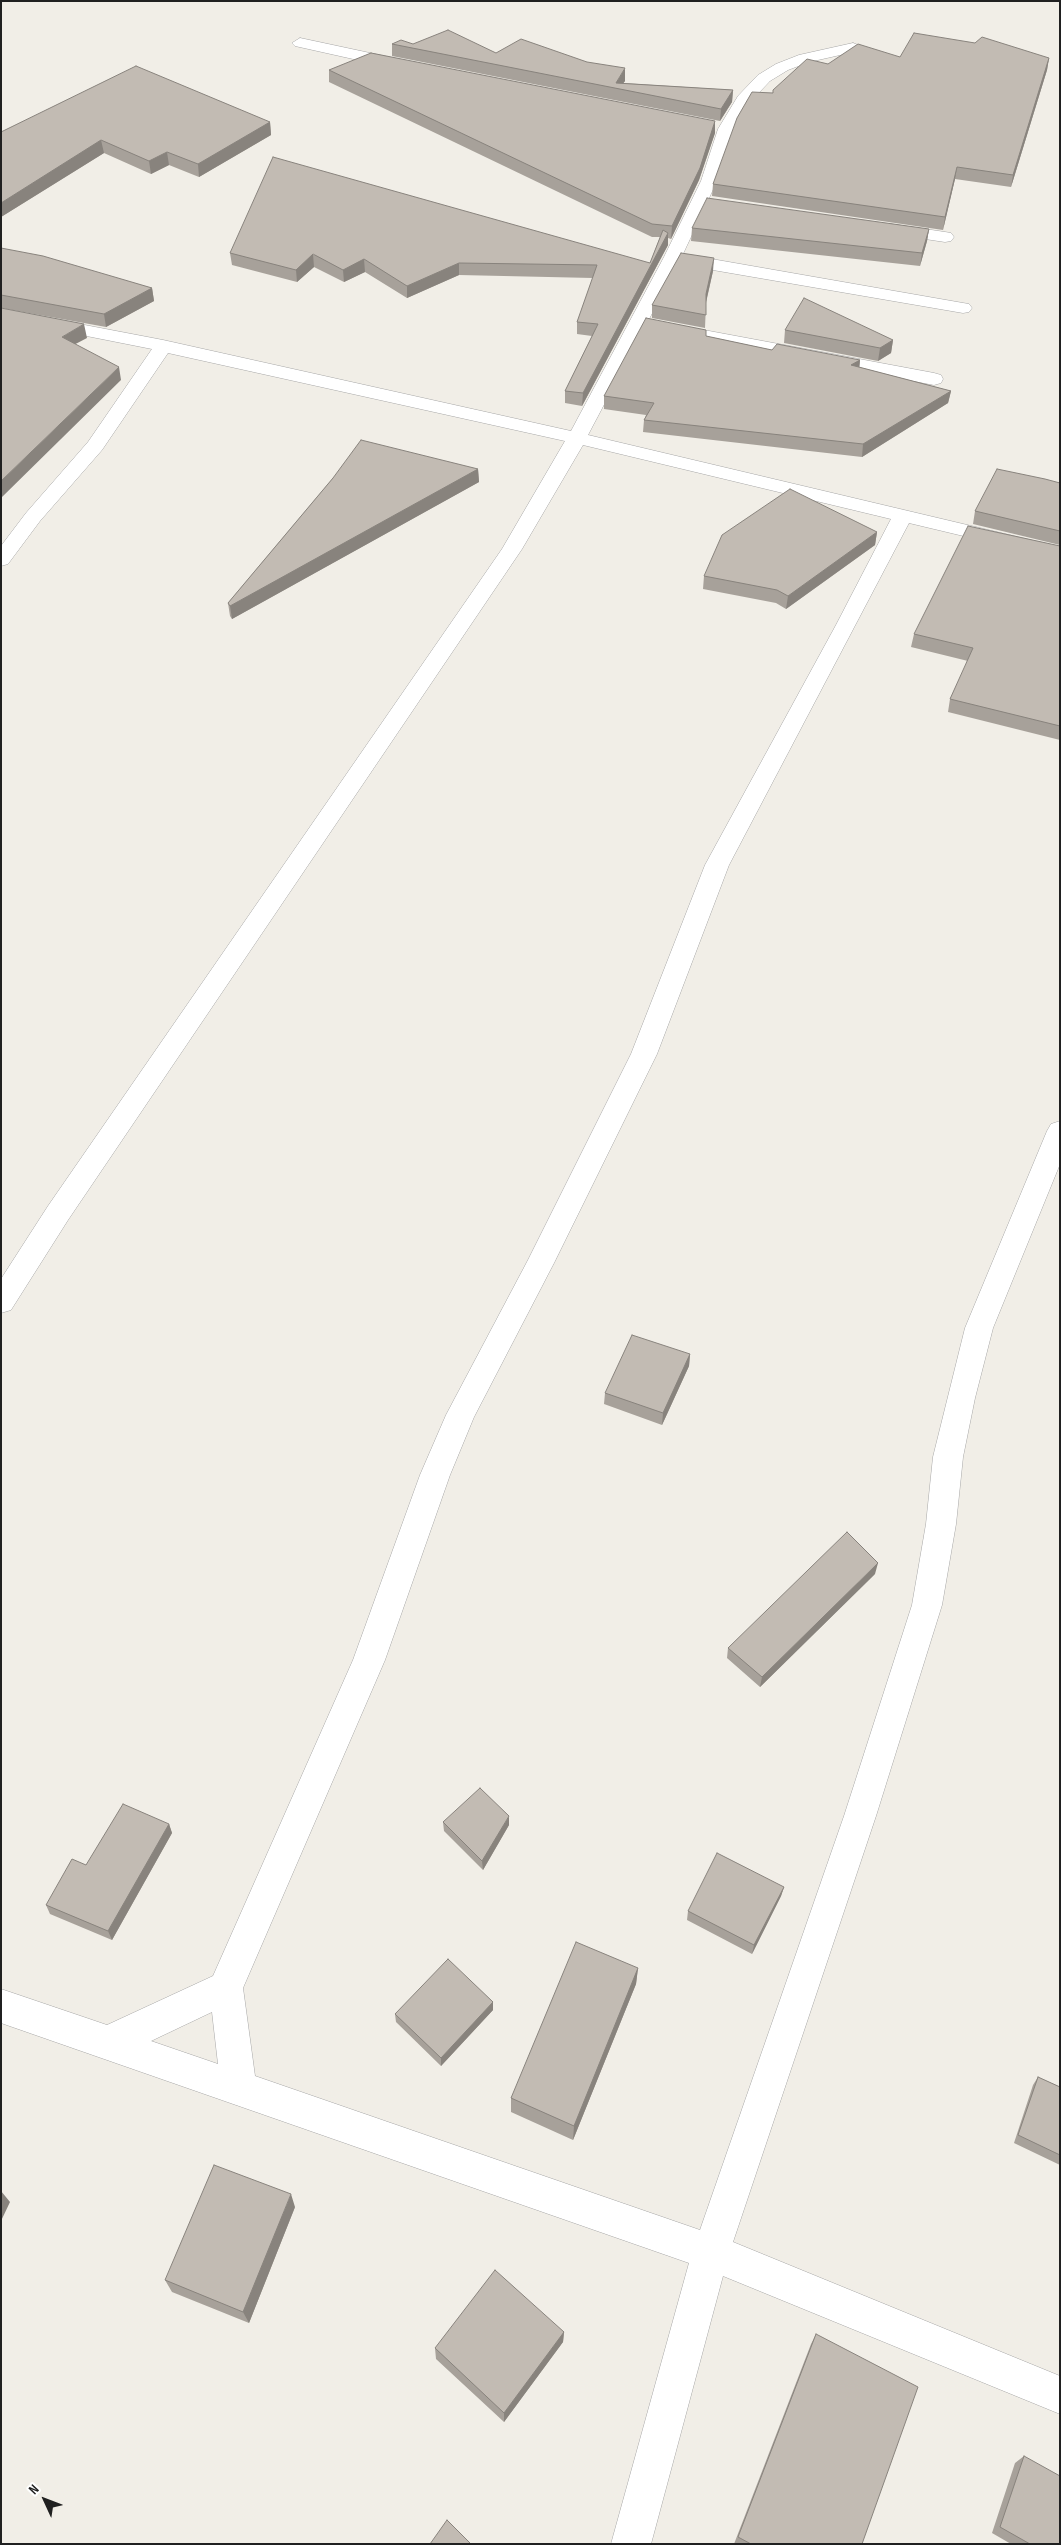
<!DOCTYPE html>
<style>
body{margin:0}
#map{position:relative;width:1061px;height:2545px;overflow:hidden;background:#f1eee7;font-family:"Sofia Sans Condensed",sans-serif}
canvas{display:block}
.frame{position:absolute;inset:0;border:2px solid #202020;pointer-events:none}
.north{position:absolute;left:20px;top:2475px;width:50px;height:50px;-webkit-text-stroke:4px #fff;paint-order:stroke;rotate:313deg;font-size:14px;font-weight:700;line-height:20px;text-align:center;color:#202020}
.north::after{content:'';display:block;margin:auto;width:18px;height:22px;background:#202020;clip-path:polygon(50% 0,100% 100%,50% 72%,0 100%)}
</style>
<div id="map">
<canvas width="1061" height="2545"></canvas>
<div class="frame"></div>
<div class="north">N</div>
</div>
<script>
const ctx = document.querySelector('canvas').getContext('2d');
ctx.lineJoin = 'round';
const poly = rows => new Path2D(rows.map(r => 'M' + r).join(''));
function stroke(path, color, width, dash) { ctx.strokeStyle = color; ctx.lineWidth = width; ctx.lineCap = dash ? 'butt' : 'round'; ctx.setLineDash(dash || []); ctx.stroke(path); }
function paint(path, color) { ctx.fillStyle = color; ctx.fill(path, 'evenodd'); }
const minor = poly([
 [300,38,398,59,406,64,398,69,295,46,292,43,300,38],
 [853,43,858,45,861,48,858,51,809,62,788,70,770,81,751,101,734,129,717,181,683,254,963,303,969,304,972,308,969,312,963,313,678,264,588,435,1060,547,1060,559,909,523,729,865,657,1054,554,1263,474,1417,450,1475,385,1660,243,1988,255,2076,700,2230,844,1816,912,1605,926,1524,933,1457,965,1328,1047,1131,1051,1124,1060,1121,1060,1164,993,1328,975,1398,963,1457,956,1524,942,1605,876,1816,733,2242,1060,2376,1060,2414,723,2276,651,2544,611,2544,689,2263,1,2023,1,1989,107,2025,213,1976,353,1660,420,1475,446,1415,528,1260,631,1054,705,865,836,625,891,519,583,445,522,549,68,1220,11,1310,1,1313,1,1279,48,1206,502,549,565,441,168,353,102,450,40,521,8,564,1,566,1,546,26,513,88,442,152,349,1,319,1,309,163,340,571,431,664,257,701,181,718,129,738,96,758,75,776,64,799,55,853,43],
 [212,2012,218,2064,151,2041,212,2012],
 [891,224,945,232,951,233,954,237,951,241,945,242,885,233,882,229,885,225,891,224],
 [677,325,934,373,941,375,943,379,941,383,934,385,671,334,668,330,671,326,677,325]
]);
stroke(minor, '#a7a7a7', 1);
paint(minor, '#fff');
paint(poly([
 [392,44,413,44,496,53,625,81,623,83,733,90,732,102,720,121,392,56],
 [900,57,1049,58,1047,70,1011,187,955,179,943,230,712,196,713,184,772,93,828,64],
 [329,70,715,133,699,180,671,239,668,238,668,245,582,406,565,403,565,391,592,336,577,334,577,322,593,278,459,275,407,298,365,272,344,282,314,267,297,282,232,265,230,253,650,263,660,237,652,237,329,82],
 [270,122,271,135,199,177,169,165,151,174,104,153,1,217,1,132],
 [692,228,929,229,927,241,920,266,691,241],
 [1,248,152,288,154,301,106,327,1,308],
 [713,271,706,303,705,328,652,318,652,305],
 [785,330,893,340,891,353,878,361,784,343],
 [706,336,772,350,860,360,859,367,951,391,948,403,862,457,643,432,644,420,646,415,604,409,604,396],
 [478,469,479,482,232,619,230,616,228,603,333,478],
 [1060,483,1060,545,973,524,975,511],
 [877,532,875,545,786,609,776,603,703,589,704,576],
 [1060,546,1060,740,948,712,950,699,968,661,911,647,914,634],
 [690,1354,689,1366,662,1425,604,1404,605,1393],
 [875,1574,760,1687,727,1658,728,1648],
 [443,1822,509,1825,483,1870,444,1831],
 [169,1824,172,1833,112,1940,50,1914,46,1905,86,1865],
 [784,1887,781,1896,752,1954,687,1920,688,1911],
 [638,1968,636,1984,573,2140,511,2112,511,2098],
 [493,2002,493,2010,441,2066,396,2022,395,2014],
 [1038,2077,1060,2087,1060,2165,1014,2143,1033,2085],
 [295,2207,249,2323,172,2292,165,2280],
 [564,2332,563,2342,504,2422,436,2359,435,2348],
 [816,2334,862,2544,734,2544,811,2344],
 [1024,2456,1060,2544,1011,2544,992,2533,1015,2463]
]), '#a7a19a');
paint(poly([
 [1049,58,1047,70,1011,187,1013,175],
 [625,68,625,81,619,89,616,83],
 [733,90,732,102,720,121,721,109],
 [715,121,715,133,699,180,671,239,672,226],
 [270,122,271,135,199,177,198,164],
 [101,140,104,153,1,217,1,203],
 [167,152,169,165,151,174,149,161],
 [957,167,955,179,943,230,945,217],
 [929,229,927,241,920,266,922,253],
 [668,233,668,245,582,406,583,393],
 [313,254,314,267,297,282,296,270],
 [714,258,713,271,705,306,706,294],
 [364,259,365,272,344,282,343,270],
 [459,263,459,275,407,298,407,286],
 [152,288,154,301,106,327,104,314],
 [84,324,87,338,64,350,62,337],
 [893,340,891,353,878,361,880,348],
 [860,360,859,372,851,365],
 [119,367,121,380,1,498,1,481],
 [951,391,948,403,862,457,863,444],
 [478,469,479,482,232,619,230,606],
 [877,532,875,545,786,609,788,596],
 [690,1354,689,1366,662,1425,663,1413],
 [878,1563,875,1574,760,1687,762,1677],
 [509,1816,509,1825,483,1870,482,1861],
 [169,1824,172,1833,112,1940,108,1931],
 [784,1887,781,1896,752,1954,754,1945],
 [638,1968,636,1984,573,2140,574,2126],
 [493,2002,493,2010,441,2066,441,2058],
 [1,2191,10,2202,1,2221],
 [291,2194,295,2207,249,2323,243,2312],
 [564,2332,563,2342,504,2422,504,2413]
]), '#88837d');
const building = poly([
 [448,30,496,53,521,39,587,62,625,68,616,83,733,90,721,109,392,44,401,40,413,44,448,30],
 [914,33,975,43,982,37,1049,58,1013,175,957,167,945,217,713,184,737,118,752,92,773,93,773,90,807,59,828,64,858,44,900,57,914,33],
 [371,53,715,121,700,168,672,226,652,224,329,70,371,53],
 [136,66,270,122,198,164,167,152,149,161,101,140,1,203,1,132,136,66],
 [273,157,650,263,663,230,668,233,583,393,565,391,598,324,577,322,597,265,459,263,407,286,364,259,343,270,313,254,296,270,230,253,273,157],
 [707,198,929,229,922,253,692,228,707,198],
 [1,248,43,256,152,288,104,314,1,295,1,248],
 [681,253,714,258,706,294,706,315,652,305,681,253],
 [804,298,893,340,880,348,785,330,804,298],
 [1,308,84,324,62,337,119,367,1,481,1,308],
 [646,318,706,330,706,336,772,350,777,344,860,360,851,365,951,391,863,444,644,420,654,403,604,396,646,318],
 [361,440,478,469,230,606,228,603,333,478,361,440],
 [997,469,1045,479,1060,483,1060,531,975,511,997,469],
 [790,489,877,532,788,596,777,590,704,576,722,535,790,489],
 [968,526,1060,546,1060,726,950,699,973,648,914,634,968,526],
 [632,1335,690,1354,663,1413,605,1393,632,1335],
 [847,1532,878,1563,762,1677,728,1648,847,1532],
 [480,1788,509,1816,482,1861,443,1822,480,1788],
 [123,1804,169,1824,108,1931,46,1905,72,1859,86,1865,123,1804],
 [717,1853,784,1887,754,1945,688,1911,717,1853],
 [576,1942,638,1968,574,2126,511,2098,576,1942],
 [448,1959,493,2002,441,2058,395,2014,448,1959],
 [1038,2077,1060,2087,1060,2155,1018,2135,1038,2077],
 [214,2165,291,2194,243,2312,165,2280,214,2165],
 [495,2270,564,2332,504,2413,435,2348,495,2270],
 [816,2334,918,2387,862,2544,751,2544,738,2537,816,2334],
 [1024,2456,1060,2476,1060,2544,1030,2544,1000,2527,1024,2456],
 [447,2520,471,2544,430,2544,447,2520]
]);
paint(building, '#c2bbb3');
stroke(building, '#88837d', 1);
</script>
